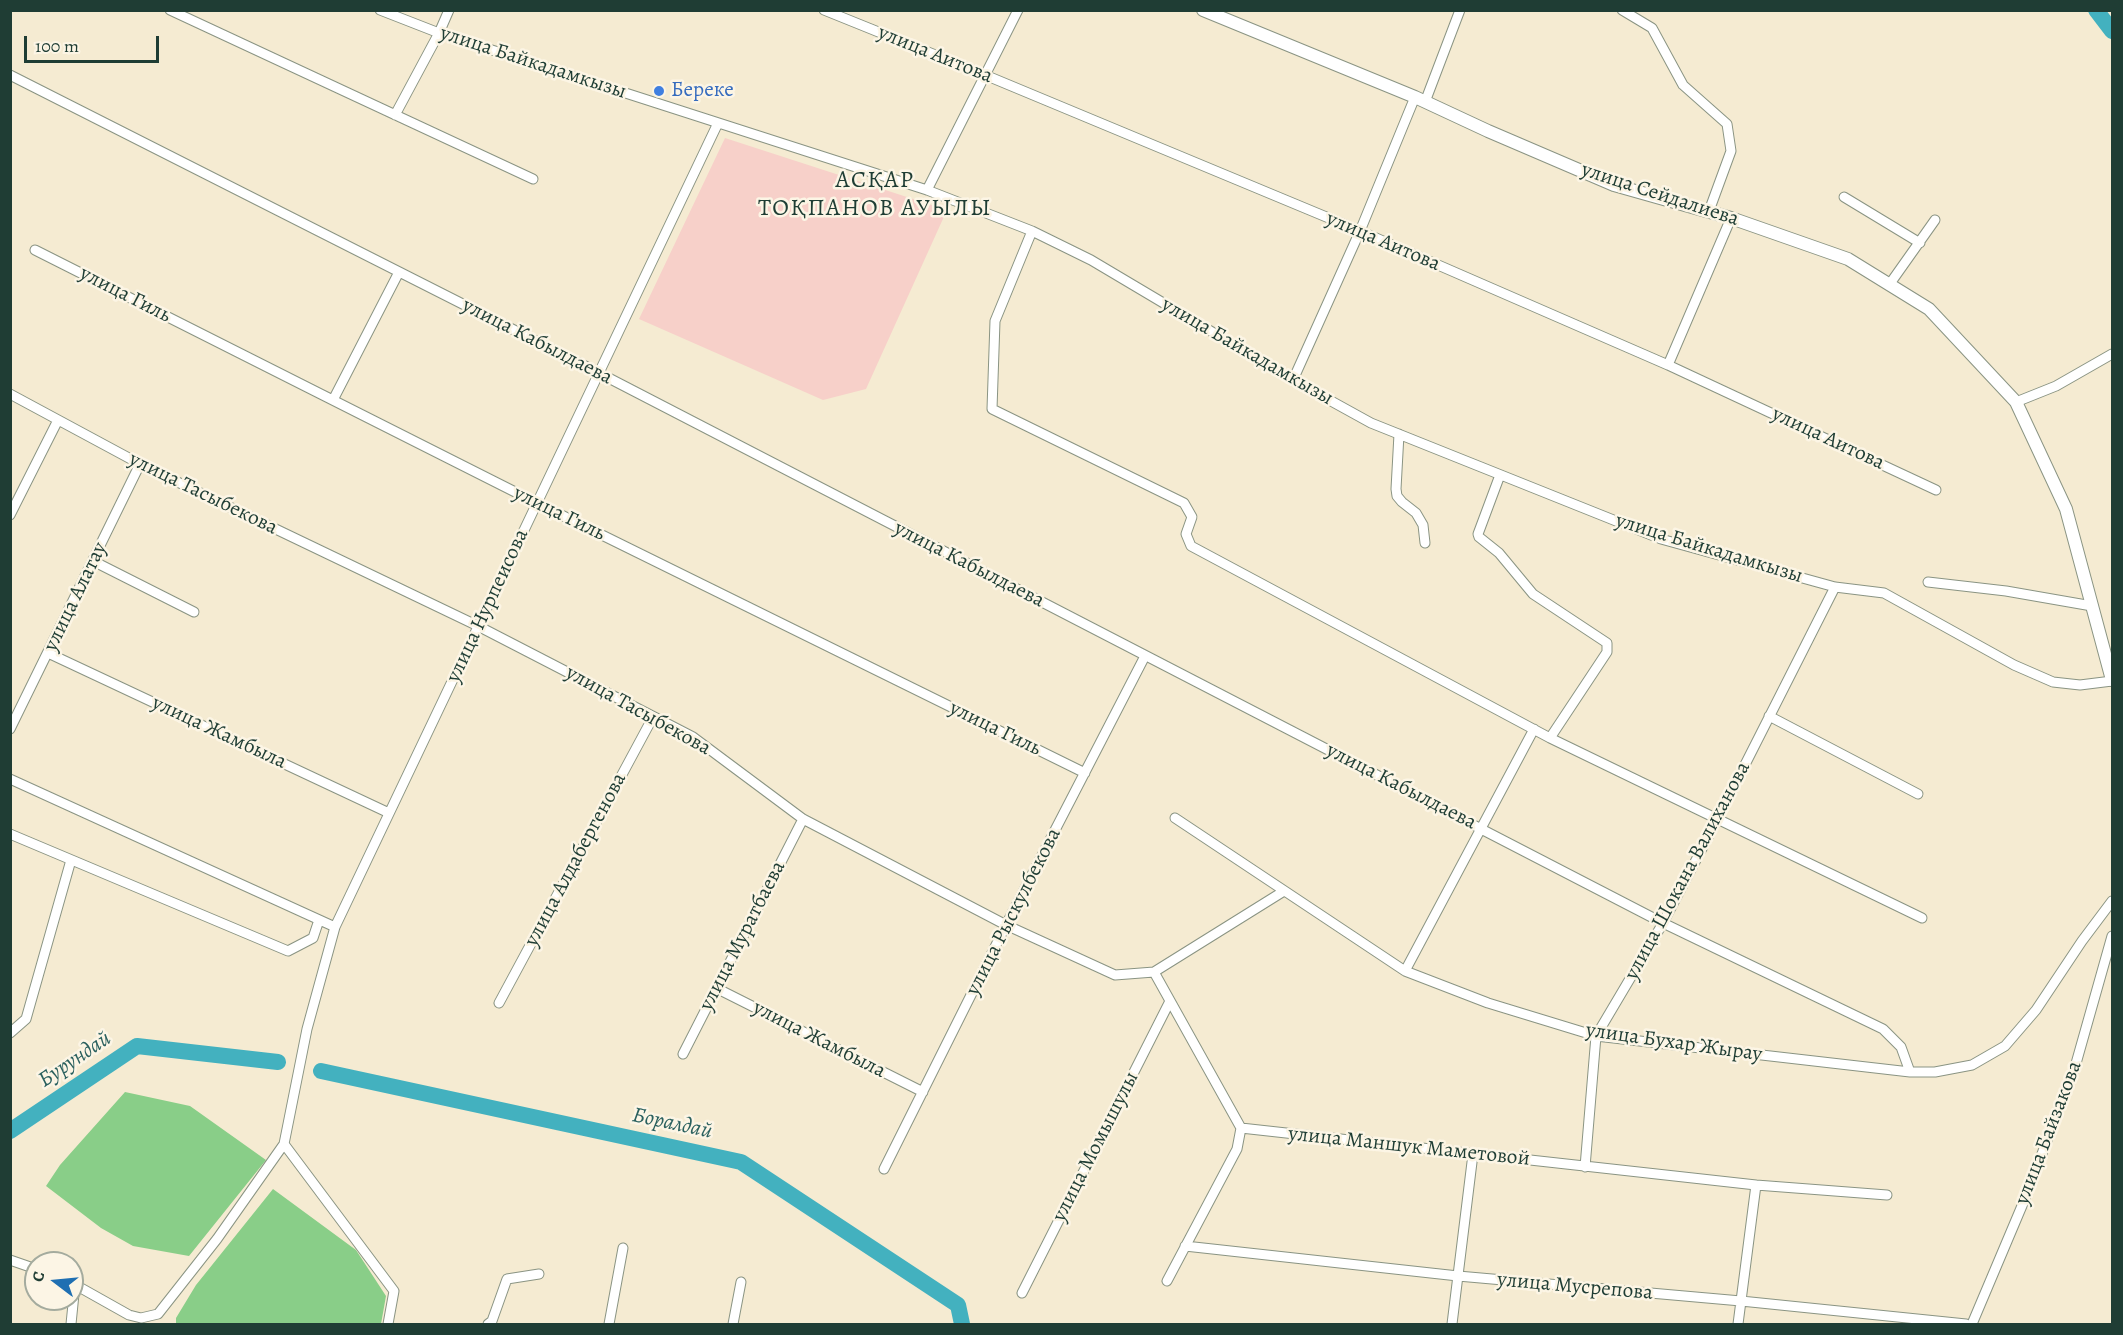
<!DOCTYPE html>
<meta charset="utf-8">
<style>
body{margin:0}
#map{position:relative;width:2123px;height:1335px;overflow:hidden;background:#f5ebd2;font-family:Alegreya,serif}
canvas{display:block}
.frame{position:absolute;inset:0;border:12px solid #1f3d34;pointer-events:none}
.north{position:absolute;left:24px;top:1251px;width:60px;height:60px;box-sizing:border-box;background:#fcf5e5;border:2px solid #a4ab9e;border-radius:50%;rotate:286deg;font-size:16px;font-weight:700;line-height:24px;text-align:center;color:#1f3d34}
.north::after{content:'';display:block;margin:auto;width:21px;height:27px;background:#1f6fb2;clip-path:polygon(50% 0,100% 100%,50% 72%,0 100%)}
.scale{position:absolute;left:24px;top:36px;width:135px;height:27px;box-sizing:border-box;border:3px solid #1f3d34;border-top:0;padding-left:8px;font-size:18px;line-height:21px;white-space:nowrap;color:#1f3d34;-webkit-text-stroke:4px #fcf5e5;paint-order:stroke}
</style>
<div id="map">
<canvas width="2123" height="1335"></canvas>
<div class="frame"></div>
<div class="north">С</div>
<div class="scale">100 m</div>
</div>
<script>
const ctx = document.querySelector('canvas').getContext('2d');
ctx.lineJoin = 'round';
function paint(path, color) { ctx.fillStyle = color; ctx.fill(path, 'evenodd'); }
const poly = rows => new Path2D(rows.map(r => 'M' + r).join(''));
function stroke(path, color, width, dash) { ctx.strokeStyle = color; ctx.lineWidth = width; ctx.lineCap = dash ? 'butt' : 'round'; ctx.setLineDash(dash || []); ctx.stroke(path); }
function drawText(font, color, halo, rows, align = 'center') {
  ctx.font = font + ' Alegreya,serif'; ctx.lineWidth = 5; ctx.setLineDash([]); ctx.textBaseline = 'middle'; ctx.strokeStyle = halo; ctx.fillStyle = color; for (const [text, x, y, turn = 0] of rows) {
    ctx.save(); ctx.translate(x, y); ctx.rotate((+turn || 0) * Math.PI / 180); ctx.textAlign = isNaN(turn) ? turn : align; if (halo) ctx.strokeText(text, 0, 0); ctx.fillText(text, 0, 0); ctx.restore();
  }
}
paint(poly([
 [725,138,947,210,866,389,823,400,639,319]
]), '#f7d0c9');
paint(poly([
 [125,1092,190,1106,266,1160,189,1256,133,1246,101,1228,46,1186,60,1165],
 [273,1189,356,1250,386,1296,381,1324,176,1324,176,1318,196,1285]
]), '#89ce88');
stroke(poly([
 [2096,10,2112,31],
 [321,1071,741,1162,958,1305,962,1324],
 [10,1131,137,1046,278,1062]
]), '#43b1bf', 16);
const minor = poly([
 [170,10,533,179],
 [380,10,439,33,927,190,1032,231,1091,260,1293,380,1371,423,1661,539,1835,587,1884,593,2014,665,2053,682,2080,685,2112,681],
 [824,10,985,75,1360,231,1668,365,1936,490],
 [1622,10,1652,28,1683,85,1727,124,1731,151,1709,211],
 [10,75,599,373,1663,923,1883,1029,1901,1047,1910,1072],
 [1425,102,1460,10],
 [395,115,439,33,449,10],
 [927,190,1018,10],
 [1844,197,1920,243],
 [1032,231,995,321,992,409,1184,503,1192,517,1186,534,1191,546,1550,738,1922,918],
 [35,250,537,503,1085,773],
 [1889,285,1935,220],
 [1668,365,1731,218],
 [1293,380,1360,231,1415,97],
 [10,394,140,464,478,626,693,737,803,819,1006,925,1115,975,1154,972,1284,891],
 [333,400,399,272],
 [2016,402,2056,386,2112,354],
 [1399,434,1396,489,1397,496,1402,502,1416,513,1423,525,1425,543],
 [1500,475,1478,534,1479,537,1499,553,1533,594,1607,643,1607,652,1550,738],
 [10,515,58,420],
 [93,561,194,612],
 [1928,582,2006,591,2092,606],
 [48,653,389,813],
 [1769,716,1918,794],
 [10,729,140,464],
 [10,779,335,927],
 [1175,818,1405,971,1488,1003,1596,1036,1910,1072,1935,1072,1972,1065,2005,1046,2036,1010,2082,941,2112,901],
 [10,834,288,951,313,938,319,920],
 [1405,971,1534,729],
 [1154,972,1241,1128],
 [716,988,923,1092],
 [499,1003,653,717],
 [10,1033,26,1019,71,860],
 [683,1054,803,819],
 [1241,1128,1756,1185,1887,1195],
 [284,1144,394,1291,388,1324],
 [1585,1167,1596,1036,1663,923,1717,820,1835,587],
 [884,1169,1006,925,1145,656],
 [1185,1246,1458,1276,1741,1301,1966,1324],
 [10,1260,36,1269],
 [1167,1281,1237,1149,1241,1128],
 [72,1283,129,1315,141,1318,158,1314,217,1239,284,1144,307,1029,335,927,718,123],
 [1022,1293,1170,1001],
 [71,1324,75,1284],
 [488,1324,492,1321,507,1279,539,1274],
 [609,1324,623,1248],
 [733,1324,741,1282],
 [1452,1324,1473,1154],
 [1738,1324,1756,1185],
 [1972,1324,2024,1201,2075,1067,2112,936]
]);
const major = poly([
 [1203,10,1415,97,1488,131,1614,185,1731,218,1848,259,1929,309,2016,402,2066,509,2112,680]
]);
stroke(minor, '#8a9483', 11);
stroke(major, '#8a9483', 14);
stroke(minor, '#fff', 9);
stroke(major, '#fff', 12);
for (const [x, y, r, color] of [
 [659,91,6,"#3f7fe0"]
]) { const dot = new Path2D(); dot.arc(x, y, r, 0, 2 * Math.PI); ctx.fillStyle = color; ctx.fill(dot); stroke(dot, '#fcf5e5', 2); }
drawText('21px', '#1f3d34', '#fcf5e5', [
 ["улица Аитова",935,55,22],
 ["улица Байкадамкызы",533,63,18],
 ["улица Сейдалиева",1660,195,18],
 ["улица Аитова",1383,242,23],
 ["улица Гиль",125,295,27],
 ["улица Кабылдаева",537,342,27],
 ["улица Байкадамкызы",1247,352,30],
 ["улица Аитова",1828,439,25],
 ["улица Тасыбекова",203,494,26],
 ["улица Гиль",559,514,26],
 ["улица Байкадамкызы",1709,549,17],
 ["улица Кабылдаева",969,565,27],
 ["улица Алатау",76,597,-64],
 ["улица Нурпеисова",488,606,-65],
 ["улица Тасыбекова",638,711,29],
 ["улица Гиль",995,729,26],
 ["улица Жамбыла",219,733,25],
 ["улица Кабылдаева",1401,787,27],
 ["улица Алдабергенова",576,860,-62],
 ["улица Шокана Валиханова",1688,871,-62],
 ["улица Рыскулбекова",1014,912,-63],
 ["улица Муратбаева",743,936,-63],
 ["улица Жамбыла",819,1040,27],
 ["улица Бухар Жырау",1674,1043,8],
 ["улица Байзакова",2049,1133,-69],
 ["улица Момышулы",1096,1147,-63],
 ["улица Маншук Маметовой",1409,1147,6],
 ["улица Мусрепова",1575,1287,5]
]);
drawText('21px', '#366cbe', '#fcf5e5', [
 ["Береке",671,91]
], 'left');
drawText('italic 22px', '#2a605e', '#fcf5e5', [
 ["Бурундай",75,1060,-34],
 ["Боралдай",672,1124,12]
]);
ctx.letterSpacing = '1.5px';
drawText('24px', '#1f3d34', '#fcf5e5', [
 ["АСҚАР",875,181],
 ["ТОҚПАНОВ АУЫЛЫ",875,209]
]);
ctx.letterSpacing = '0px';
</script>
